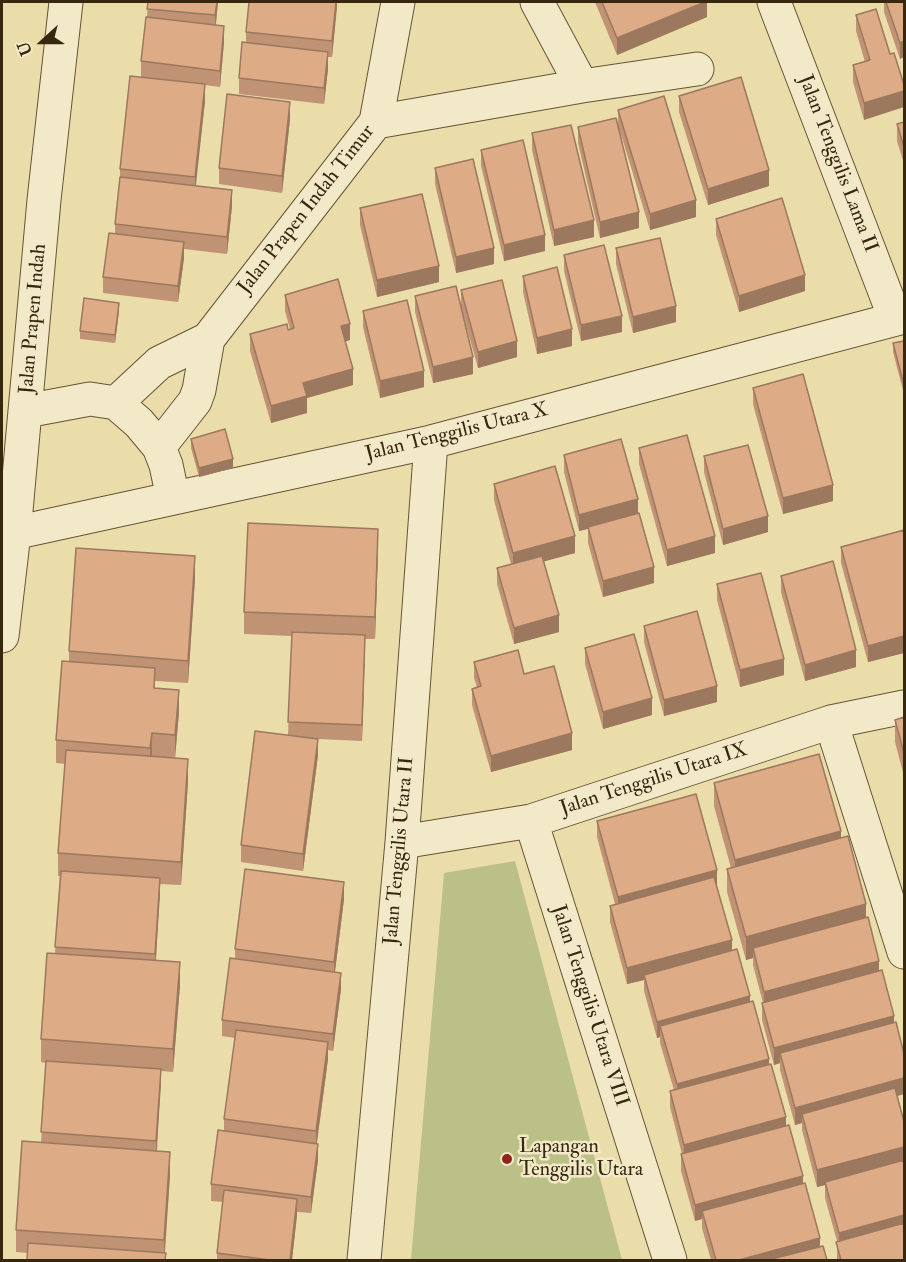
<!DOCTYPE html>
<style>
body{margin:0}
#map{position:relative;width:906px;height:1262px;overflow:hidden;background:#ebddaa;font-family:"IM FELL Double Pica",serif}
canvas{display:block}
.frame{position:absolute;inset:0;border:3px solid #38270f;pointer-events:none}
.north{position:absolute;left:12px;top:12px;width:60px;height:60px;-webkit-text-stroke:4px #f2e9c8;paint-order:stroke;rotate:249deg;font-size:16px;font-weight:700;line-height:24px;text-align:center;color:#38270f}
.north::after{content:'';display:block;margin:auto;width:21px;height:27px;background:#38270f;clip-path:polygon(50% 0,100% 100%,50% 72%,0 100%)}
</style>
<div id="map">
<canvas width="906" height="1262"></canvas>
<div class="frame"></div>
<div class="north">U</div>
</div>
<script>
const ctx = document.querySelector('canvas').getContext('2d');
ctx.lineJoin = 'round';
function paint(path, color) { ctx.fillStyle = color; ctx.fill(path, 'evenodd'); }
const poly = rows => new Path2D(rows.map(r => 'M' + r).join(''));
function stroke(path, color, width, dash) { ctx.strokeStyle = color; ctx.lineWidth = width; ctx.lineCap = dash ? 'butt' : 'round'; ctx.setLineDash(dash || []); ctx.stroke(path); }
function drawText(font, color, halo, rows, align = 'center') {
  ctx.font = font + ' "IM FELL Double Pica",serif'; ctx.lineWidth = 5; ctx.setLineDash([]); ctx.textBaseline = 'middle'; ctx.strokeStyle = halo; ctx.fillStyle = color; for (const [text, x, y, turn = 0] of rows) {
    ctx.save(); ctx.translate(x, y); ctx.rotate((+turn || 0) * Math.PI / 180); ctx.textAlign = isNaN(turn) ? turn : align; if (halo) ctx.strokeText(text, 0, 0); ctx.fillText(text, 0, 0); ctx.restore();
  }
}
paint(poly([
 [515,861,622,1260,411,1260,444,873]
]), '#bbc086');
const minor = poly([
 [537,2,582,86],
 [774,2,895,318],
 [376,122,582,86,697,69],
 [116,403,159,363,208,339,376,122,398,2],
 [26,411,90,399,116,403,139,423,159,447,166,465,173,498],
 [159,447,195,401,199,390,208,339],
 [14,533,431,442,904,317],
 [2,636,14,533,44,200,66,2],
 [831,722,904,952],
 [531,821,670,1260],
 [402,842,531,821,831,722,904,707],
 [364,1260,402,842,431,442]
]);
stroke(minor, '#655436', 35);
stroke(minor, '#f2e9c8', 33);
paint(poly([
 [148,2,218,2,216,25,224,42,220,87,205,85,205,101,195,185,232,206,227,254,184,249,184,258,178,302,103,293,103,277,115,233,115,224,120,185,120,169,141,77,141,61,147,17],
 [337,2,332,57,328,57,328,69,324,104,239,94,239,78,246,43,246,32],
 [595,2,707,2,707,17,617,55],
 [884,2,904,2,900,59,884,12],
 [876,9,864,120,853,82,853,65,865,62,856,31,856,15],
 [679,96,769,186,708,205,679,112],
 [618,110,696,217,650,230,620,131,639,228,600,238,578,143,578,127,618,125],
 [290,119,282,193,219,184,219,168],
 [904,122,904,164,897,141,897,124],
 [532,133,594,237,554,246,532,150],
 [481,150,545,251,504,261,481,166],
 [435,168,494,264,456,273,435,184],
 [360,208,439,282,377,297,360,225],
 [716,219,805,291,739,312,716,235],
 [616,248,676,322,633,333,616,264],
 [564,255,622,332,581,341,564,271],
 [523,276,572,346,537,354,523,292],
 [461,290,517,357,478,368,461,307],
 [285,295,350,340,345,341,353,385,307,398,307,413,271,423,250,351,250,334,290,329,285,311],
 [415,296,473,374,433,383,415,312],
 [119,311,115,343,80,339,80,331],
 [363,311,424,387,380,398,363,327],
 [904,341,904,394,893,352,893,343],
 [753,388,833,501,783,514,753,404],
 [191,439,233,468,199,477,191,448],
 [639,448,715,553,667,566,639,464],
 [564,455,638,513,654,583,603,597,588,543,588,529,579,531,564,472],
 [704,456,768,532,723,545,704,472],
 [494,484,575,553,544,561,559,632,514,644,497,584,497,568,511,564,494,500],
 [904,530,904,653,868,662,841,563,841,547],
 [378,551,375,639,365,639,362,741,318,739,318,755,303,871,241,862,241,845,288,735,292,636,244,634,244,612],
 [781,576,856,667,805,681,781,592],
 [195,579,188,683,155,681,155,688,179,712,175,758,152,756,188,782,181,885,160,884,156,961,180,985,173,1072,161,1071,157,1151,170,1175,165,1253,27,1253,16,1252,16,1230,41,1143,46,1063,41,1062,41,1039,55,954,60,876,58,876,58,853,65,764,56,763,56,740,69,662,69,651],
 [717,584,784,675,740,687,717,600],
 [644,626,717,702,664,716,644,642],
 [585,648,652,715,603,729,585,664],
 [474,662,524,674,572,750,491,772,472,705,472,689,477,687,474,678],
 [904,717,904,776,895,742,895,720],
 [714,783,841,838,866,917,879,971,894,1023,904,1054,904,1094,897,1096,904,1260,837,1260,837,1241,825,1198,825,1185,817,1187,802,1130,802,1123,795,1125,780,1070,780,1063,774,1065,762,1020,762,1003,763,1003,753,965,753,958,746,960,727,892,727,869,731,868,714,806],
 [597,821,717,886,732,951,750,1001,803,1183,820,1246,827,1260,711,1260,702,1228,702,1219,695,1221,681,1171,681,1154,682,1154,670,1107,670,1091,674,1090,660,1043,660,1037,657,1038,644,991,644,980,627,984,610,922,610,906,615,904,597,837],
 [344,899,335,972,341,989,333,1051,328,1050,328,1059,317,1143,318,1160,311,1213,297,1212,292,1260,217,1260,217,1253,223,1202,211,1201,211,1184,224,1131,224,1119,235,1038,222,1036,222,1020,235,958,235,949]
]), '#bf9374');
paint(poly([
 [217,2,218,2,215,31,215,15],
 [336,2,337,2,337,8,332,57,332,41],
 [705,2,707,2,707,17,617,55,617,38],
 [224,26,224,42,220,87,220,71],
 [904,41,904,57,900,59,900,43],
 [328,52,328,69,324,104,324,88],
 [205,84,205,101,195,194,195,177],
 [904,91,904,107,864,120,864,103],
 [290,102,290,119,282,193,282,176],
 [769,170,769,186,708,205,708,189],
 [232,190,232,206,227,254,227,237],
 [696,200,696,217,650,230,650,214],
 [639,212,639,228,600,238,600,222],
 [594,220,594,237,554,246,554,230],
 [545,235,545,251,504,261,504,245],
 [184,242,184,258,178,302,178,286],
 [494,248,494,264,456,273,456,257],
 [439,266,439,282,377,297,377,280],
 [805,275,805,291,739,312,739,296],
 [119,303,119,311,115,343,115,335],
 [676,306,676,322,633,333,633,317],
 [622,316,622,332,581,341,581,325],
 [350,324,350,340,341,343,341,326],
 [572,329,572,346,537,354,537,338],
 [517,341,517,357,478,368,478,352],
 [473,357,473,374,433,383,433,367],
 [353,369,353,385,307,398,307,413,271,423,271,406,303,383],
 [424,371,424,387,380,398,380,381],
 [233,459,233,468,199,477,199,468],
 [833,485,833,501,783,514,783,498],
 [638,499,638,516,579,531,579,515],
 [768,516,768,532,723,545,723,529],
 [378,529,378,551,375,639,375,617],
 [575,536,575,553,513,570,513,553],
 [715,536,715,553,667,566,667,550],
 [195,556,195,579,188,683,188,661],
 [654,567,654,583,603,597,603,581],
 [559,615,559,632,514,644,514,628],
 [365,635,365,652,362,741,362,725],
 [904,636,904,653,868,662,868,646],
 [856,650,856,667,805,681,805,665],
 [784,659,784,675,740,687,740,670],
 [717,686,717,702,664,716,664,700],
 [179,690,179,712,175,758,175,735],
 [652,698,652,715,603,729,603,712],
 [152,733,152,756,150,771,150,748],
 [572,733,572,750,491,772,491,756],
 [318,739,318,755,303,871,303,854],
 [188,759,188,782,181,885,181,862],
 [841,831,841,854,735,883,735,860],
 [717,870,717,886,618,913,618,897],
 [160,878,160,895,155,971,155,954],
 [344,882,344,899,334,979,334,962],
 [866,904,866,927,753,948,753,958,746,960,746,937],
 [732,940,732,956,644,975,644,980,627,984,627,968],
 [879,961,879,977,764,1009,764,992],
 [180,962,180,985,173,1072,173,1049],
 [341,973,341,989,333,1051,333,1034],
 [750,996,750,1013,660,1026,660,1037,657,1038,657,1022],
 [894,1016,894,1032,780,1053,780,1063,774,1065,774,1048],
 [328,1042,328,1059,316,1148,316,1131],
 [769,1059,769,1076,677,1101,677,1084],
 [161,1069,161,1085,156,1158,156,1141],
 [904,1078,904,1094,804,1122,802,1114,802,1123,795,1125,795,1108],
 [786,1117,786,1133,684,1161,684,1145],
 [318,1144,318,1160,311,1213,311,1197],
 [904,1147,904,1163,825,1182,825,1185,817,1187,817,1170],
 [170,1152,170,1175,164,1260,164,1240],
 [803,1176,803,1192,702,1211,702,1219,695,1221,695,1205],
 [297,1199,297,1216,292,1260,290,1260],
 [904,1215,904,1231,839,1249,839,1233],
 [820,1238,820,1255,799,1260,739,1260]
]), '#9b785e');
const building = poly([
 [148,2,217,2,215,15,147,9,148,2],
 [249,2,336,2,332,41,246,32,249,2],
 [602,2,705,2,617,38,602,2],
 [886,2,904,2,904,41,900,43,886,2],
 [876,9,890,54,894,53,904,85,904,91,864,103,853,65,870,60,856,15,876,9],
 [146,17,224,26,220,71,141,61,146,17],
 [242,42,328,52,324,88,239,78,242,42],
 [130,76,205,84,195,177,120,169,130,76],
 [741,77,769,170,708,189,679,96,741,77],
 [227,94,290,102,282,176,219,168,227,94],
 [664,96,696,200,650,214,618,110,664,96],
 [616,118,639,212,600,222,578,127,616,118],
 [904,122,904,147,897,124,904,122],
 [571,125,594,220,554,230,532,133,571,125],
 [523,140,545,235,504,245,481,150,523,140],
 [473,159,494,248,456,257,435,168,473,159],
 [120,177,232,190,227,237,115,224,120,177],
 [422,194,439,266,377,280,360,208,422,194],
 [782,198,805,275,739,296,716,219,782,198],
 [109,233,184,242,178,286,103,277,109,233],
 [660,238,676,306,633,317,616,248,660,238],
 [604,245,622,316,581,325,564,255,604,245],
 [557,267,572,329,537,338,523,276,557,267],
 [338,279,350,324,341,326,353,369,303,383,307,396,271,406,250,334,287,324,288,330,294,328,285,295,338,279],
 [502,280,517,341,478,352,461,290,502,280],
 [456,286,473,357,433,367,415,296,456,286],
 [84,298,119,303,115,335,80,331,84,298],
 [407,300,424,371,380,381,363,311,407,300],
 [904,341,904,385,893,343,904,341],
 [803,374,833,485,783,498,753,388,803,374],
 [225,429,233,459,199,468,191,439,225,429],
 [687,435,715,536,667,550,639,448,687,435],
 [621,439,638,499,579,515,564,455,621,439],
 [748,445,768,516,723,529,704,456,748,445],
 [555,466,575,536,513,553,494,484,555,466],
 [639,513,654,567,603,581,588,527,639,513],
 [248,523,378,529,375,617,244,612,248,523],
 [904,530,904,636,868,646,841,547,904,530],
 [76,548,195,556,188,661,69,651,76,548],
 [542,556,559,615,514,628,497,568,542,556],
 [833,561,856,650,805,665,781,576,833,561],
 [761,573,784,659,740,670,717,584,761,573],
 [697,611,717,686,664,700,644,626,697,611],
 [292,632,365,635,362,725,288,722,292,632],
 [634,634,652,698,603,712,585,648,634,634],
 [518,650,524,674,554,666,572,733,491,756,472,689,481,686,474,662,518,650],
 [62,661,155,668,154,688,179,690,175,735,152,733,150,748,56,740,62,661],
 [904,717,904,753,895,720,904,717],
 [255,731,318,739,303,854,241,845,255,731],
 [66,750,188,759,181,862,58,853,66,750],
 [819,754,841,831,735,860,714,783,819,754],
 [696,794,717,870,618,897,597,821,696,794],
 [848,836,866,904,746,937,727,869,848,836],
 [245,869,344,882,334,962,235,949,245,869],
 [61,871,160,878,155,954,55,947,61,871],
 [714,877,732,940,627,968,610,906,714,877],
 [868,917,879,961,764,992,753,948,868,917],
 [737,949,750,996,657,1022,644,975,737,949],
 [47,953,180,962,173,1049,41,1039,47,953],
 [230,958,341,973,333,1034,222,1020,230,958],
 [882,970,894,1016,774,1048,762,1003,882,970],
 [753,1001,769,1059,677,1084,660,1026,753,1001],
 [896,1022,904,1054,904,1078,795,1108,780,1053,896,1022],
 [236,1030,328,1042,316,1131,224,1119,236,1030],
 [46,1061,161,1069,156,1141,41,1132,46,1061],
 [771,1064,786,1117,684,1145,670,1091,771,1064],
 [895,1088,904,1122,904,1147,817,1170,802,1114,895,1088],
 [789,1125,803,1176,695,1205,681,1154,789,1125],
 [218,1130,318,1144,311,1197,211,1184,218,1130],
 [22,1141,170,1152,164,1240,16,1230,22,1141],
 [904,1160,904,1215,839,1233,825,1182,904,1160],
 [805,1183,820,1238,739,1260,716,1260,702,1211,805,1183],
 [224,1190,297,1199,290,1260,270,1260,217,1253,224,1190],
 [904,1223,904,1260,841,1260,836,1242,904,1223],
 [28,1243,166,1253,165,1260,27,1260,28,1243],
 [823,1246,827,1260,768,1260,823,1246]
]);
paint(building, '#deab87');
stroke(building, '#9b785e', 1.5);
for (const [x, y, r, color] of [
 [507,1159,6,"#8f2418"]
]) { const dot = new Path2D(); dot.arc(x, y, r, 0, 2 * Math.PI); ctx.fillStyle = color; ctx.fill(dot); stroke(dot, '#f2e9c8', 2); }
drawText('20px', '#38270f', '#f2e9c8', [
 ["Jalan Tenggilis Lama II",837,164,69],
 ["Jalan Prapen Indah Timur",307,210,-52],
 ["Jalan Prapen Indah",34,319,-85],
 ["Jalan Tenggilis Utara X",457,433,-14],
 ["Jalan Tenggilis Utara IX",654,780,-18],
 ["Jalan Tenggilis Utara II",400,851,-85],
 ["Jalan Tenggilis Utara VIII",589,1006,72]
]);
drawText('20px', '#38270f', '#f2e9c8', [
 ["Lapangan",519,1148],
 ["Tenggilis Utara",519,1171]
], 'left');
</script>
